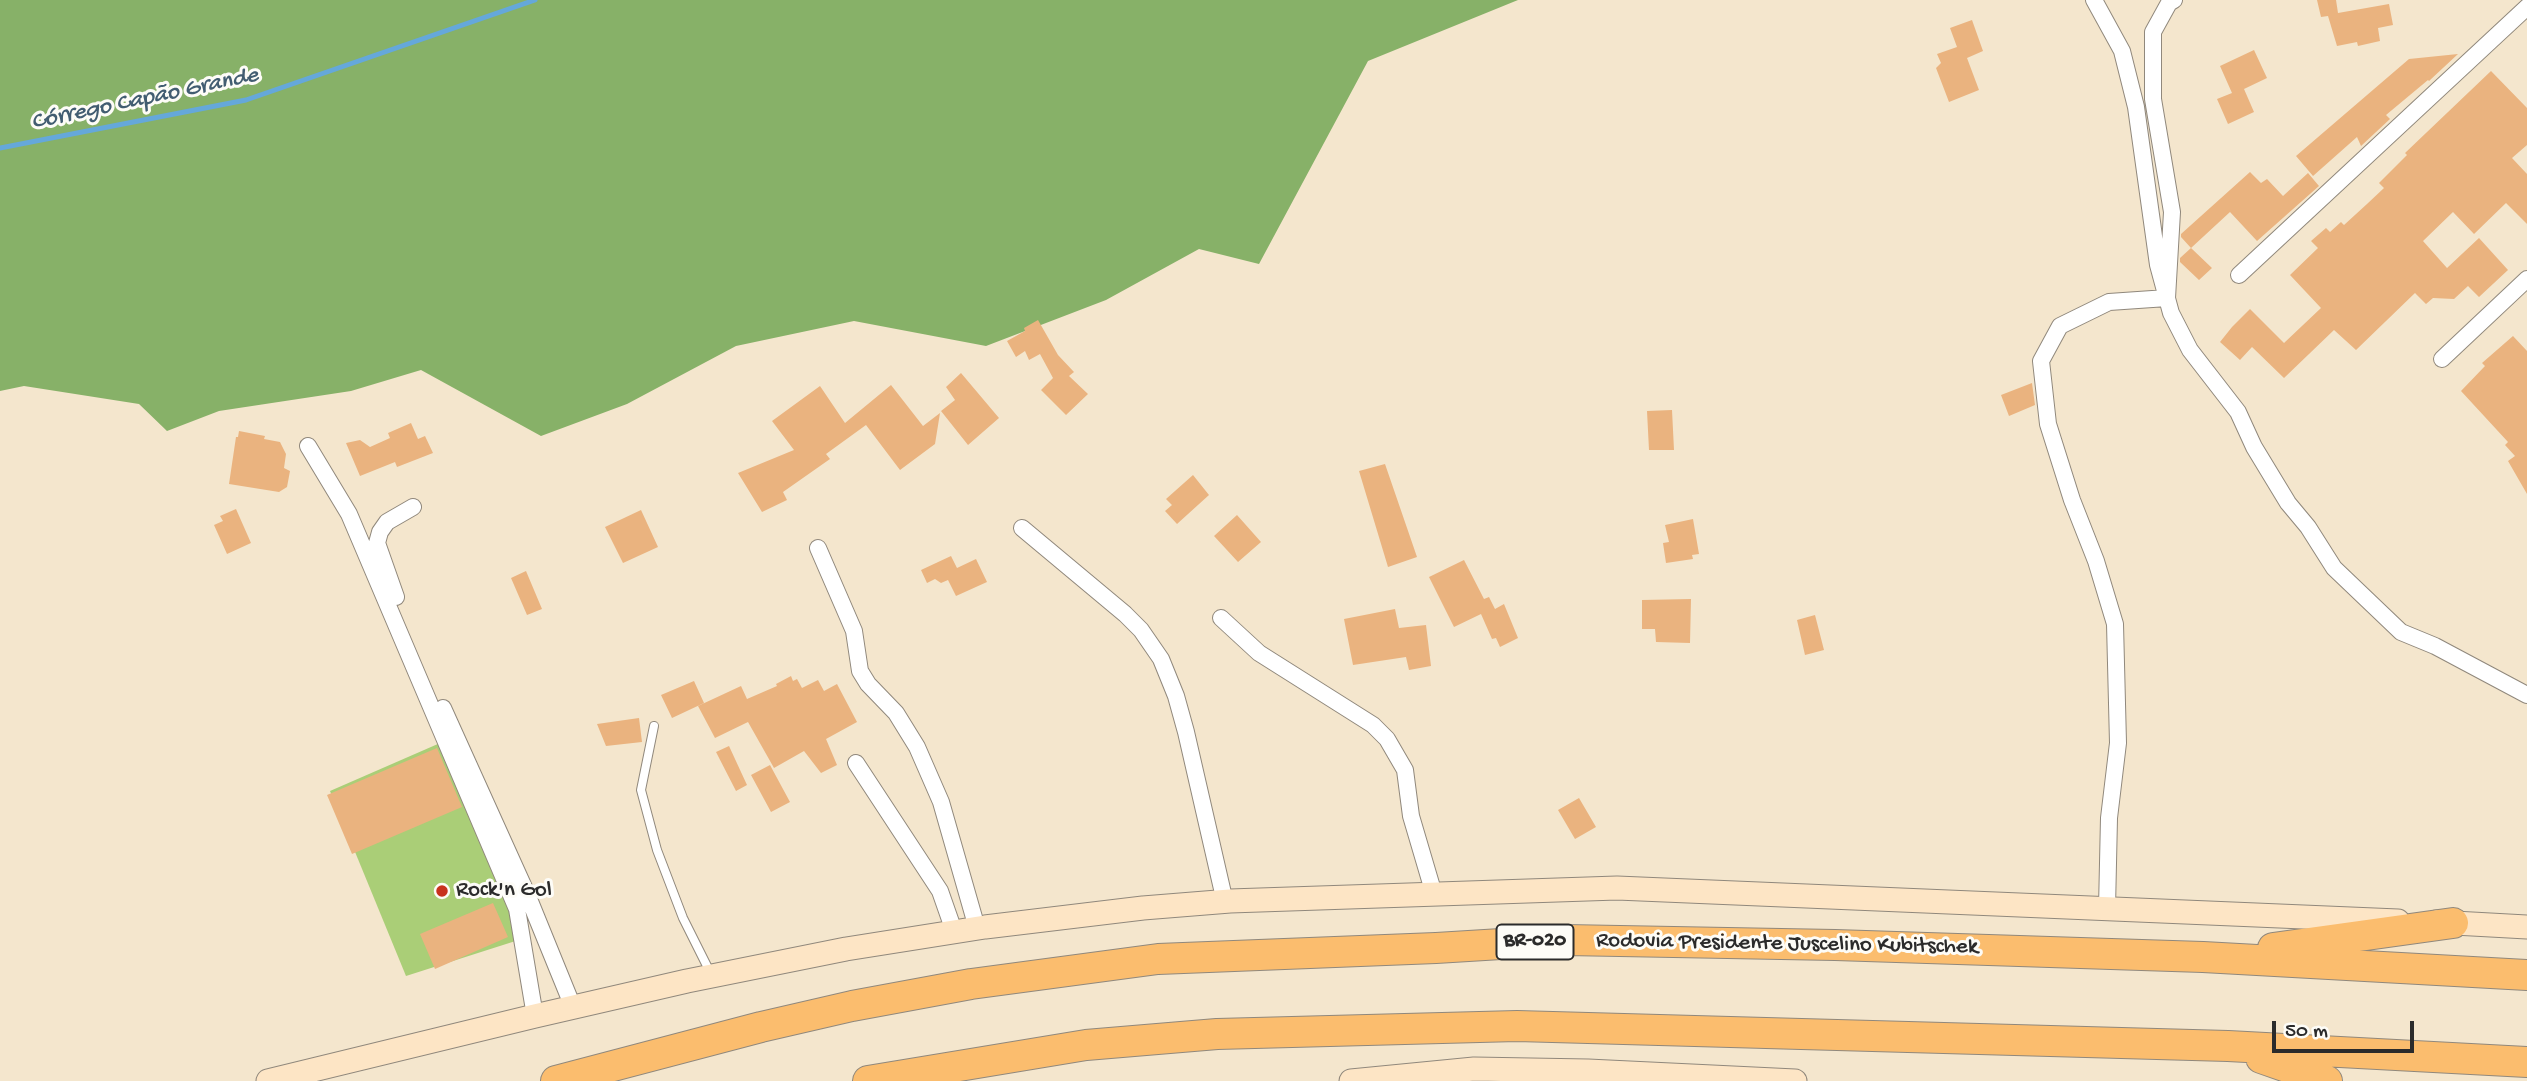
<!DOCTYPE html>
<meta charset="utf-8">
<style>
body{margin:0}
#map{position:relative;width:2527px;height:1081px;overflow:hidden;background:#f4e6cd;font-family:"Gochi Hand",sans-serif}
canvas{display:block}
.scale{position:absolute;left:2272px;top:1021px;width:142px;height:32px;box-sizing:border-box;border:4px solid #2b2b2b;border-top:0;padding-left:9px;font-size:21px;line-height:24px;white-space:nowrap;color:#2b2b2b;-webkit-text-stroke:5px #fdfcf7;paint-order:stroke}
</style>
<div id="map">
<canvas width="2527" height="1081"></canvas>
<div class="scale">50 m</div>
</div>
<script>
const ctx = document.querySelector('canvas').getContext('2d');
ctx.lineJoin = 'round';
function paint(path, color) { ctx.fillStyle = color; ctx.fill(path, 'evenodd'); }
const poly = rows => new Path2D(rows.map(r => 'M' + r).join(''));
function stroke(path, color, width, dash) { ctx.strokeStyle = color; ctx.lineWidth = width; ctx.lineCap = dash ? 'butt' : 'round'; ctx.setLineDash(dash || []); ctx.stroke(path); }
function drawText(font, color, halo, rows, align = 'center') {
  ctx.font = font + ' "Gochi Hand",sans-serif'; ctx.lineWidth = 6; ctx.setLineDash([]); ctx.textBaseline = 'middle'; ctx.strokeStyle = halo; ctx.fillStyle = color; for (const [text, x, y, turn = 0] of rows) {
    ctx.save(); ctx.translate(x, y); ctx.rotate((+turn || 0) * Math.PI / 180); ctx.textAlign = isNaN(turn) ? turn : align; if (halo) ctx.strokeText(text, 0, 0); ctx.fillText(text, 0, 0); ctx.restore();
  }
}
paint(poly([
 [447,740,528,937,406,976,330,791]
]), '#aace77');
paint(poly([
 [0,0,1518,0,1368,61,1259,264,1199,249,1106,300,986,346,854,321,736,346,627,404,541,436,421,370,351,391,219,411,167,431,139,404,24,386,0,391]
]), '#87b168');
stroke(poly([
 [0,148,246,100,535,0]
]), '#65a8da', 5);
paint(poly([
 [2317,0,2336,0,2338,13,2389,4,2393,25,2378,28,2380,41,2358,46,2357,42,2337,46,2328,16,2321,17],
 [1972,20,1983,51,1967,58,1979,90,1949,102,1936,68,1941,63,1937,54,1957,47,1950,28],
 [2254,50,2267,78,2244,89,2254,112,2228,124,2217,99,2232,93,2220,66],
 [2458,54,2429,81,2428,80,2386,115,2390,119,2361,146,2357,137,2313,176,2296,156,2409,59],
 [2491,71,2527,108,2527,145,2512,158,2527,174,2527,224,2506,203,2474,234,2453,212,2423,241,2447,268,2479,238,2508,270,2479,297,2468,286,2454,299,2433,298,2426,304,2415,293,2356,350,2334,330,2284,378,2252,347,2240,360,2220,342,2232,327,2250,309,2284,343,2321,308,2290,275,2318,248,2311,241,2326,228,2330,232,2341,222,2344,225,2367,204,2384,188,2379,183,2407,155,2405,153],
 [2250,172,2261,183,2267,179,2283,196,2308,173,2319,186,2257,241,2230,212,2191,248,2181,237,2181,234],
 [2191,248,2212,268,2199,280,2180,262,2180,258],
 [1038,320,1058,355,1074,372,1069,376,1088,394,1066,415,1041,390,1053,378,1040,354,1029,360,1025,351,1016,357,1007,341,1025,331,1024,328],
 [2513,336,2527,351,2527,494,2508,461,2515,456,2505,445,2508,442,2461,391,2485,366,2482,363],
 [961,373,999,418,968,445,941,411,955,400,946,387],
 [2032,383,2035,405,2009,416,2001,395],
 [891,385,923,426,940,413,935,444,900,470,866,425,826,454,830,459,783,492,787,500,762,512,738,473,794,450,772,421,820,386,845,423],
 [1672,410,1674,450,1649,450,1647,411],
 [411,423,418,439,425,436,433,453,397,467,395,462,360,476,346,443,360,440,370,447,390,438,388,433],
 [239,431,265,436,264,439,280,442,286,454,284,468,290,471,287,487,279,492,229,484,236,437,238,437],
 [1385,464,1417,557,1388,567,1359,471],
 [1193,475,1209,495,1177,524,1165,511,1172,505,1166,499],
 [236,509,251,543,227,554,214,525,223,521,220,516],
 [641,510,658,547,623,563,605,527],
 [1237,515,1261,542,1238,562,1214,536],
 [1693,519,1699,554,1692,555,1693,559,1666,563,1663,543,1669,542,1665,525],
 [951,556,957,568,976,559,987,582,956,596,948,580,941,583,935,579,927,583,921,570],
 [1464,560,1484,599,1489,597,1495,609,1504,604,1518,638,1500,647,1496,638,1492,639,1481,614,1454,627,1429,577],
 [526,571,542,609,527,615,511,578],
 [1691,599,1690,643,1656,642,1655,629,1642,629,1642,600],
 [1395,609,1399,628,1426,625,1431,666,1409,670,1406,657,1353,665,1344,619],
 [1815,615,1824,650,1805,655,1797,620],
 [791,676,793,681,797,679,802,688,818,680,824,691,837,684,857,722,826,739,837,765,821,773,804,751,774,768,748,722,715,738,698,706,741,686,747,699,777,686,776,684],
 [694,681,704,703,672,718,661,695],
 [639,718,642,742,606,746,597,724],
 [729,746,747,785,736,791,716,752],
 [437,748,462,807,352,854,327,795],
 [770,765,790,802,771,812,751,775],
 [1579,798,1596,827,1575,839,1558,810],
 [493,903,508,937,435,969,420,934]
]), '#eab37f');
const lane = poly([
 [654,726,641,790,657,850,683,918,711,974]
]);
const street = poly([
 [2094,0,2122,51,2136,107,2158,265,2171,313,2190,350,2238,412,2254,447,2288,503,2308,527,2334,568,2401,632,2435,646,2527,695],
 [2239,275,2527,7],
 [2442,359,2527,279],
 [308,446,349,514,517,909,535,1016],
 [1022,528,1125,614,1141,630,1161,659,1176,696,1186,732,1225,902],
 [818,548,854,631,860,671,868,684,896,713,917,747,941,802,977,928],
 [396,597,377,543,380,532,387,522,413,507],
 [1221,618,1259,653,1373,725,1387,739,1405,770,1411,816,1434,894],
 [443,708,527,894,573,1007],
 [856,763,940,891,954,931],
 [2107,908,2109,818,2118,743,2115,624,2096,561,2072,500,2048,424,2041,361,2060,326,2109,302,2167,298,2172,212,2153,99,2153,32,2169,3,2174,0]
]);
const secondary = poly([
 [2436,922,2527,927],
 [268,1081,535,1016,687,981,846,949,985,927,1143,908,1230,901,1617,888,2398,921],
 [1351,1081,1474,1069,1588,1071,1795,1081]
]);
const highway = poly([
 [2273,948,2453,923],
 [2261,1058,2327,1081],
 [556,1081,761,1027,852,1006,971,984,1158,959,1436,948,1566,940,1835,945,2203,957,2527,975],
 [868,1081,1086,1045,1217,1034,1517,1026,2228,1046,2527,1062]
]);
stroke(lane, '#90887c', 10);
stroke(street, '#90887c', 18);
stroke(secondary, '#90887c', 25);
stroke(highway, '#90887c', 32);
stroke(lane, '#fff', 8);
stroke(street, '#fff', 16);
stroke(secondary, '#fde5c5', 23);
stroke(highway, '#fbbd6e', 30);
for (const [x, y, r, color] of [
 [442,891,7,"#c8321e"]
]) { const dot = new Path2D(); dot.arc(x, y, r, 0, 2 * Math.PI); ctx.fillStyle = color; ctx.fill(dot); stroke(dot, '#fdfcf7', 2.5); }
for (const [x, y, w] of [
 [1535,942,77]
]) { const box = new Path2D(); box.roundRect(x - w / 2, y - 17.5, w, 35, 5); ctx.fillStyle = '#fdfcf7'; ctx.fill(box); stroke(box, '#2b2b2b', 2); }
drawText('bold 21px', '#2b2b2b', null, [
 ["BR-020",1535,942]
]);
drawText('23px', '#2b2b2b', '#fdfcf7', [
 ["Rock'n Gol",456,891]
], 'left');
drawText('23px', '#2b2b2b', '#fdfcf7', [
 ["Rodovia Presidente Juscelino Kubitschek",1787,945,1]
]);
drawText('italic 24px', '#425d71', '#fdfcf7', [
 ["Córrego Capão Grande",145,100,-12]
]);
</script>
